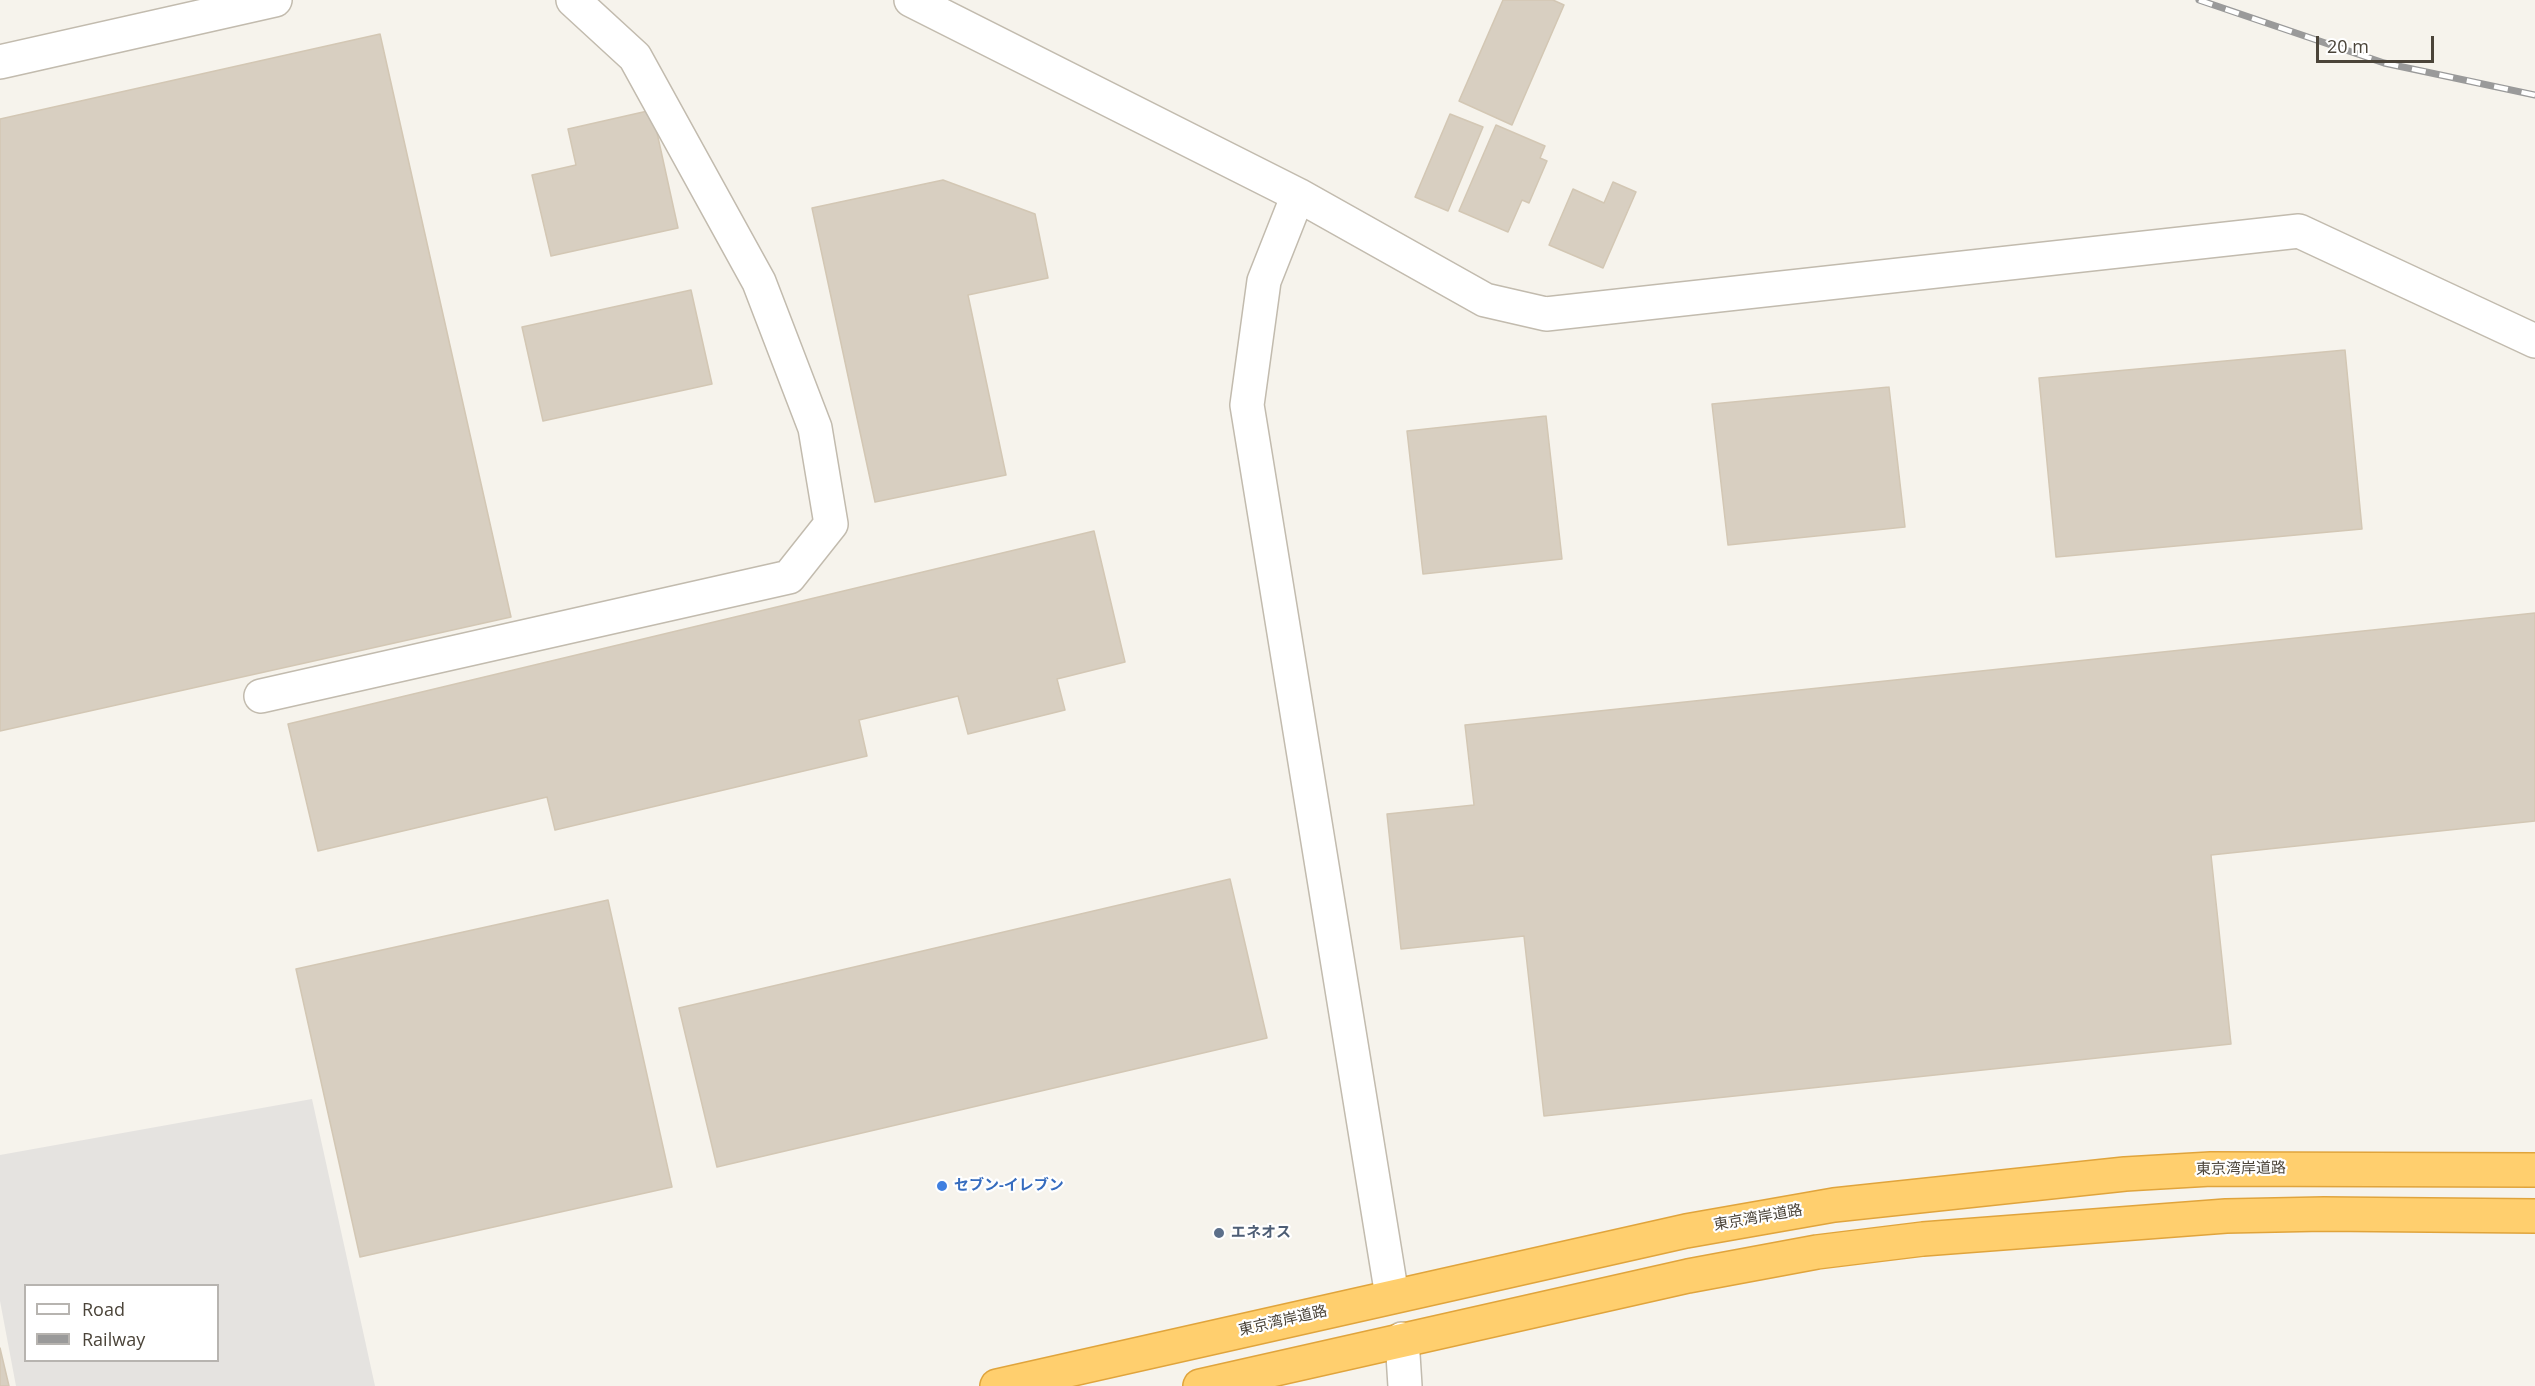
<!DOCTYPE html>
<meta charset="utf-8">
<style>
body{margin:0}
#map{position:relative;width:2535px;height:1386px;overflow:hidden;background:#f6f3ec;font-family:"Open Sans",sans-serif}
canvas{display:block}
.legend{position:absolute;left:24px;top:1284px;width:195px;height:78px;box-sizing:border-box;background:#fff;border:2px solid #b7b4b0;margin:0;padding:8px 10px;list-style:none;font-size:18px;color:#4b4439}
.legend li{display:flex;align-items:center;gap:12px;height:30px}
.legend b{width:30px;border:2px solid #b7b4b0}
.scale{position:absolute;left:2316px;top:36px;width:118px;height:27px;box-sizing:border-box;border:3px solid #4b4439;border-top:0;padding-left:8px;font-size:18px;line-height:21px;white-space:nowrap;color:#4b4439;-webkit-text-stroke:4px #fff;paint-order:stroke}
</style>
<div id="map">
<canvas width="2535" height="1386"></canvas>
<ul class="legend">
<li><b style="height:8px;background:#fff"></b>Road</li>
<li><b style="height:8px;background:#9a9a9a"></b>Railway</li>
</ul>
<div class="scale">20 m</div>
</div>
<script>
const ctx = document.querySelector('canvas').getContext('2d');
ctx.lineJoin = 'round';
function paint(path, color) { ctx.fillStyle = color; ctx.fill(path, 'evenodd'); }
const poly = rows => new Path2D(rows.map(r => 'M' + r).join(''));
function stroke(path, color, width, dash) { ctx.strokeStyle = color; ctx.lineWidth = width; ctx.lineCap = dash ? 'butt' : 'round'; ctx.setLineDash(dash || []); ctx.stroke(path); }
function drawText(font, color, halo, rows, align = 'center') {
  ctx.font = font + ' "Open Sans","Noto Sans JP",sans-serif'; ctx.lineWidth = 4.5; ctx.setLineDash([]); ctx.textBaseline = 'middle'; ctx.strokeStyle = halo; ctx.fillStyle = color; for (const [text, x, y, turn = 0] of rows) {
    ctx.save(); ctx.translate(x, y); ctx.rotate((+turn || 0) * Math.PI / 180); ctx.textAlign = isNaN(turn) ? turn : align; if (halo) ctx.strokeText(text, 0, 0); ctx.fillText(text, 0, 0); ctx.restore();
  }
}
paint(poly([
 [312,1099,375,1386,16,1386,0,1301,0,1155],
 [26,1286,218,1286,218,1360,26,1360]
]), '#e5e3e0');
const building = poly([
 [1503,0,1553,0,1564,5,1512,125,1459,101,1503,0],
 [380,34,511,617,0,731,0,119,380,34],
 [652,110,678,228,551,256,532,175,576,165,568,129,652,110],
 [1450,114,1483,127,1448,211,1415,197,1450,114],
 [1496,125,1545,146,1540,158,1547,161,1529,203,1522,200,1508,232,1459,211,1496,125],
 [943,180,1035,214,1048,278,968,295,1006,475,875,502,812,208,943,180],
 [1613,182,1636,192,1603,268,1549,245,1573,189,1604,203,1613,182],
 [691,290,712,384,543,421,522,327,691,290],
 [2345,350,2362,529,2056,557,2039,378,2345,350],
 [1889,387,1905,527,1728,545,1712,404,1889,387],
 [1546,416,1562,559,1423,574,1407,431,1546,416],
 [1094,531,1125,662,1057,679,1065,710,968,734,958,696,859,720,867,756,555,830,547,797,318,851,288,724,1094,531],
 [2535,613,2535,821,2211,855,2231,1044,1544,1116,1524,936,1401,949,1387,814,1474,805,1465,725,2535,613],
 [1230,879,1267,1038,717,1167,679,1008,1230,879],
 [608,900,672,1187,360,1257,296,969,608,900],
 [0,1348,9,1386,0,1386,0,1348]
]);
paint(building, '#d8cfc1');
stroke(building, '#d3c7b4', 1.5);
const minor = poly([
 [911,0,1298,195,1485,300,1546,314,2299,231,2535,341],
 [0,62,275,0],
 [1298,195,1264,281,1247,405,1392,1296],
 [261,696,789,577,831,524,815,428,759,282,635,57,573,0],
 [1402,1339,1405,1386]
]);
const highway = poly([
 [997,1386,1686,1231,1834,1205,2125,1174,2211,1169,2535,1170],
 [1200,1386,1688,1276,1817,1252,1923,1239,2226,1216,2324,1214,2535,1216]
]);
stroke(minor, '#c2bbae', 36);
stroke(highway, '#e0a43c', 36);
stroke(minor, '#fff', 33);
stroke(highway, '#ffcf6e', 33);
const rail = poly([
 [2199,0,2384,63,2535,95]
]);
stroke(rail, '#9a9a9a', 7);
stroke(rail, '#fff', 4.5, [14]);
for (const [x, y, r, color] of [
 [942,1186,6,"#3f7fe0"],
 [1219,1233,6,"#5c6f8a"]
]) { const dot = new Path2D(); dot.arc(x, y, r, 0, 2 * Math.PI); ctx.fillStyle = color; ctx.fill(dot); stroke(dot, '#fff', 2); }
drawText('15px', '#4b4439', '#fff', [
 ["東京湾岸道路",2241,1169,-1],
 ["東京湾岸道路",1758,1218,-10],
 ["東京湾岸道路",1283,1321,-13]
]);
drawText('bold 15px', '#366cbe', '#fff', [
 ["セブン-イレブン",954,1186]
], 'left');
drawText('bold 15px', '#4e5e75', '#fff', [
 ["エネオス",1231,1233]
], 'left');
</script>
